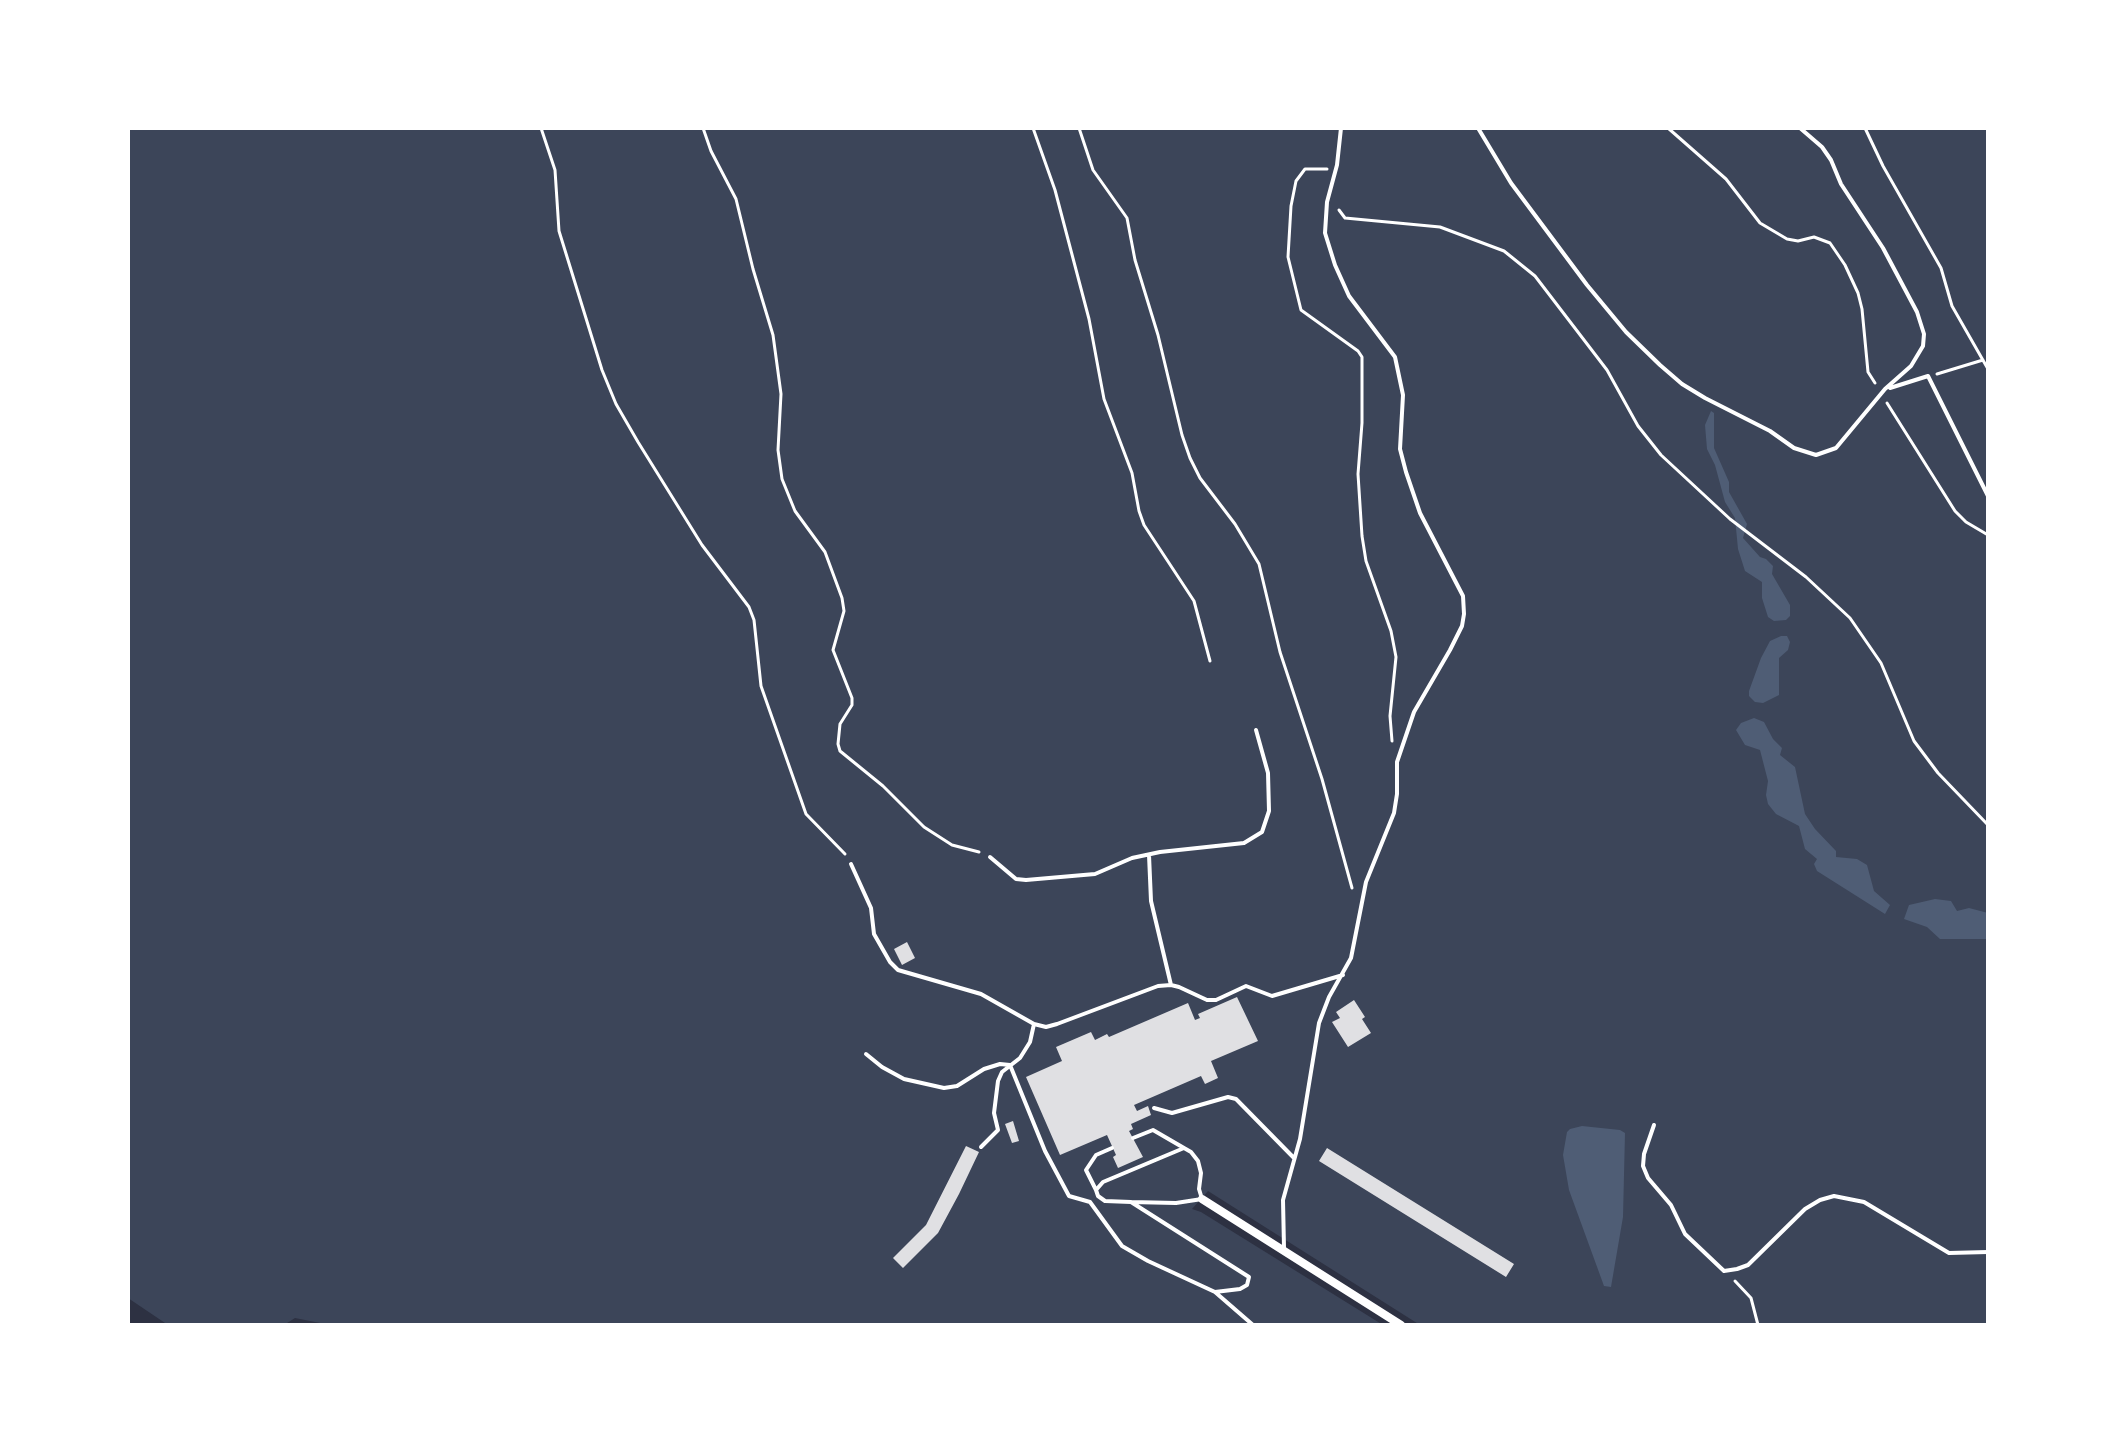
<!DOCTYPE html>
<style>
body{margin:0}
#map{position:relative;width:2116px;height:1453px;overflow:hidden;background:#2d3142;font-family:Karla,sans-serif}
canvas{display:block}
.frame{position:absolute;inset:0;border:130px solid #fff;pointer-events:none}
</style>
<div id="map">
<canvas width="2116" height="1453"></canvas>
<div class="frame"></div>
</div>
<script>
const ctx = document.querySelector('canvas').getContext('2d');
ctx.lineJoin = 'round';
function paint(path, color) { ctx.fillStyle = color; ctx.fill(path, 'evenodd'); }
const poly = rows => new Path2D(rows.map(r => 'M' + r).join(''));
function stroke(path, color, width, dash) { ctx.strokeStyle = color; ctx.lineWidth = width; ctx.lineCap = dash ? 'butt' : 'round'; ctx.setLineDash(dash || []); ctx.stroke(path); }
paint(poly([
 [128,128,1988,128,1988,1325,1420,1325,1208,1191,1192,1209,1201,1212,1383,1325,330,1325,295,1318,284,1325,168,1325,128,1298]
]), '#3c4559');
paint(poly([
 [1711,411,1714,413,1714,448,1729,482,1729,492,1747,524,1743,538,1760,557,1766,559,1773,566,1772,574,1790,605,1790,616,1786,620,1774,621,1768,617,1762,598,1762,582,1745,571,1738,549,1735,518,1725,502,1715,465,1707,449,1705,425],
 [1781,636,1787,636,1790,642,1788,650,1779,658,1779,695,1763,703,1755,702,1749,696,1749,691,1761,658,1770,641],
 [1754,718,1764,722,1773,739,1782,748,1780,755,1795,767,1805,814,1815,829,1836,851,1836,857,1857,859,1867,865,1874,891,1890,905,1885,914,1817,871,1814,864,1817,859,1805,849,1799,826,1776,814,1768,804,1766,795,1768,781,1760,750,1745,745,1736,730,1741,723],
 [1935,899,1951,901,1957,911,1969,908,1988,913,1988,939,1940,939,1927,927,1904,919,1909,905],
 [1582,1126,1620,1130,1625,1133,1623,1217,1611,1287,1604,1286,1569,1190,1563,1155,1567,1132,1570,1129]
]), '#4f5d75');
paint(poly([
 [907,942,915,958,902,965,894,949],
 [1237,997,1258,1041,1211,1061,1218,1078,1205,1084,1201,1076,1134,1105,1137,1111,1148,1106,1151,1115,1131,1124,1133,1129,1129,1131,1143,1157,1118,1168,1113,1157,1116,1155,1107,1135,1060,1155,1026,1077,1062,1061,1056,1047,1091,1032,1095,1040,1107,1034,1109,1037,1188,1003,1195,1020,1200,1018,1198,1014],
 [1354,1000,1365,1017,1362,1019,1371,1033,1348,1047,1332,1022,1340,1018,1336,1012],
 [1013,1121,1019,1141,1012,1143,1005,1124],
 [966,1146,979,1152,959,1194,938,1233,903,1268,893,1258,926,1225],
 [1327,1148,1514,1264,1506,1277,1319,1161]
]), '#e0e0e3');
stroke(poly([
 [541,128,555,170,559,231,602,370,616,404,638,442,702,545,749,607,754,620,761,686,806,814,845,854],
 [703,128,711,151,736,199,753,269,773,335,781,394,778,450,782,479,795,511,825,552,842,598,844,611,833,650,852,698,852,705,840,724,838,744,840,751,883,786,924,827,952,845,979,852],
 [1033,128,1055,190,1089,319,1104,399,1132,473,1139,511,1144,525,1194,601,1210,661],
 [1079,128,1093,170,1127,218,1135,260,1158,335,1182,435,1190,458,1200,478,1235,524,1259,564,1280,652,1322,779,1352,888],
 [1668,128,1726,179,1760,223,1787,239,1798,241,1814,237,1830,243,1845,265,1858,293,1862,309,1868,372,1875,383],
 [1865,128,1883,166,1941,268,1952,306,1988,369],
 [1327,169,1305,169,1296,181,1291,206,1288,257,1301,310,1358,351,1362,357,1362,423,1358,474,1362,536,1366,561,1391,631,1396,657,1390,716,1392,741],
 [1339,210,1345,218,1440,227,1504,251,1535,276,1607,370,1638,426,1661,455,1730,519,1806,577,1850,618,1881,663,1914,741,1938,773,1988,825],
 [1937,374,1983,360],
 [1887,403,1955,511,1966,522,1988,535],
 [1735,1281,1751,1298,1758,1325]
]), '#fff', 3);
stroke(poly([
 [1478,128,1511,183,1587,285,1626,332,1660,365,1682,384,1705,398,1770,431,1794,448,1816,455,1836,448,1885,389,1911,366,1923,346,1924,334,1917,312,1883,248,1841,184,1831,160,1822,147,1800,128],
 [1890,388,1928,376,1988,496],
 [1149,855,1151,901,1171,985],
 [990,857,1016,879,1026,880,1095,874,1132,858,1160,852,1244,843,1262,832,1269,811,1268,773,1256,730],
 [851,864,871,908,874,934,890,962,898,970,981,994,1034,1024,1046,1027,1057,1024,1158,986,1171,985,1179,987,1207,1000,1216,1000,1246,986,1272,996,1343,975],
 [866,1054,882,1067,904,1079,944,1088,957,1086,984,1069,1000,1064,1010,1065,1045,1151,1069,1196,1090,1202,1122,1246,1148,1261,1215,1292,1253,1325],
 [1154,1108,1172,1113,1228,1097,1236,1099,1293,1157],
 [1654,1125,1644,1154,1643,1166,1648,1178,1671,1205,1685,1234,1724,1271,1737,1269,1748,1265,1805,1209,1820,1200,1834,1196,1864,1202,1949,1253,1988,1252],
 [1133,1138,1153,1130,1184,1148],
 [981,1147,998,1130,994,1113,998,1081,1002,1072,1020,1058,1030,1042,1034,1024],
 [1096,1190,1086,1170,1096,1155,1112,1148],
 [1131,1202,1176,1203,1202,1199,1199,1189,1201,1173,1198,1161,1191,1152,1184,1148,1103,1182,1096,1190,1098,1196,1105,1201,1131,1202,1249,1277,1247,1285,1240,1289,1215,1292],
 [1284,1248,1283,1200,1300,1139,1319,1023,1329,997,1351,958,1366,882,1394,813,1397,794,1397,762,1414,712,1450,650,1462,626,1464,614,1463,596,1420,513,1406,472,1400,449,1403,395,1395,357,1349,296,1335,265,1325,233,1327,202,1337,165,1341,128]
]), '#fff', 4);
stroke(poly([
 [1202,1199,1401,1325]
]), '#fff', 8);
</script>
